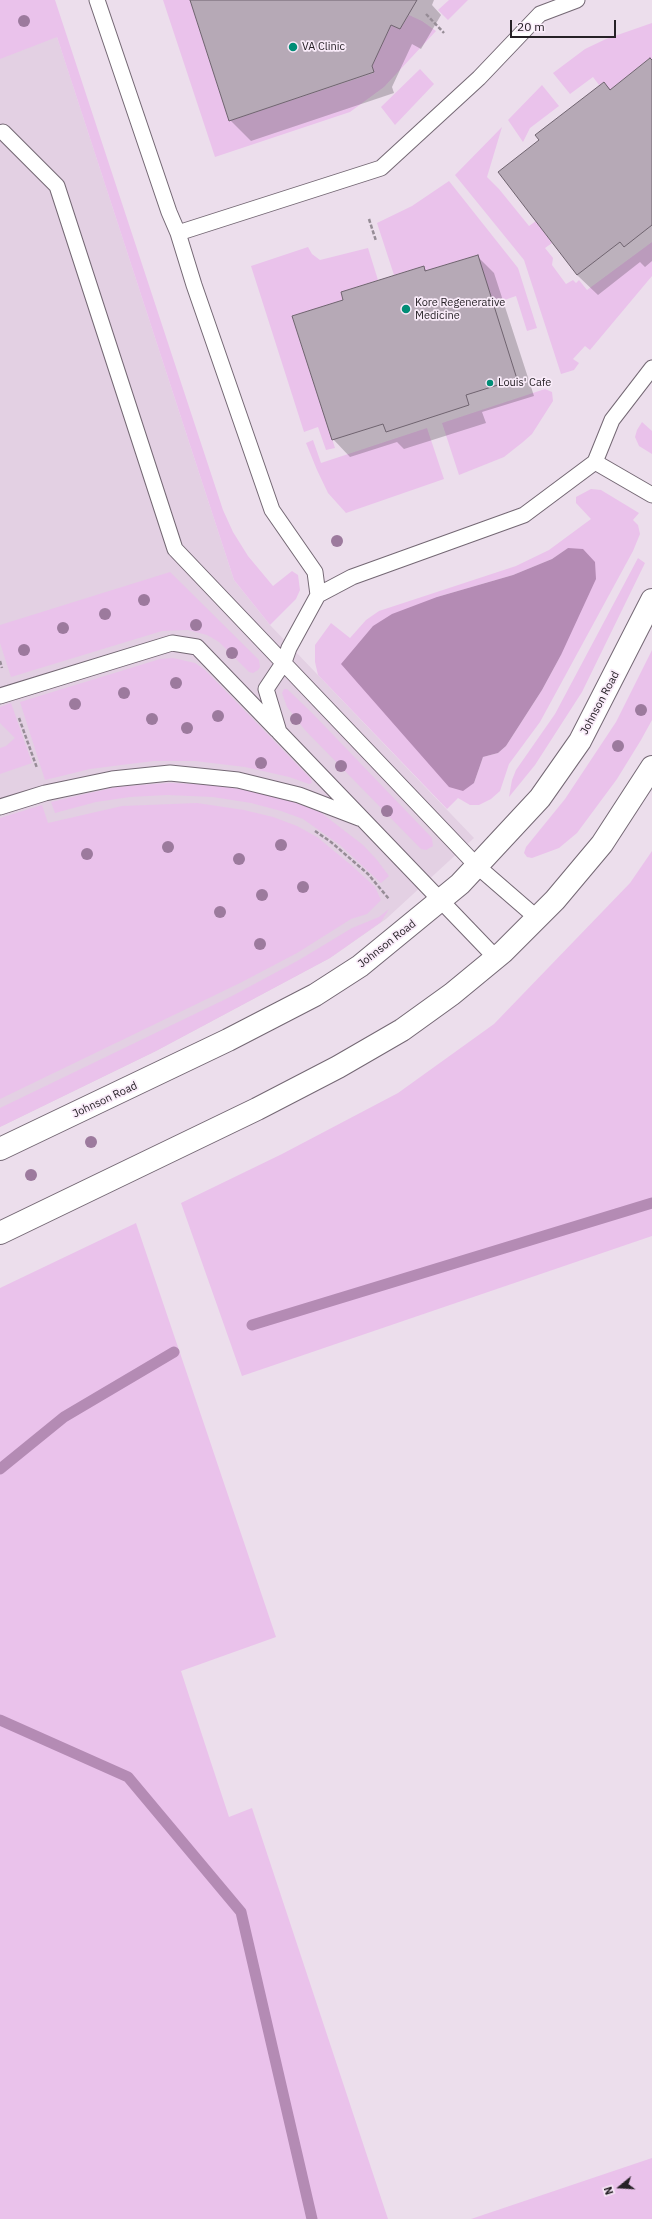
<!DOCTYPE html>
<style>
body{margin:0}
#map{position:relative;width:652px;height:2219px;overflow:hidden;background:#ecdeec;font-family:"IBM Plex Sans",sans-serif}
canvas{display:block}
.north{position:absolute;left:600px;top:2167px;width:40px;height:40px;-webkit-text-stroke:3px #f9ebf9;paint-order:stroke;rotate:252deg;font-size:11px;font-weight:700;line-height:16px;text-align:center;color:#262126}
.north::after{content:'';display:block;margin:auto;width:14px;height:18px;background:#262126;clip-path:polygon(50% 0,100% 100%,50% 72%,0 100%)}
.scale{position:absolute;left:510px;top:20px;width:106px;height:18px;box-sizing:border-box;border:2px solid #262126;border-top:0;padding-left:5px;font-size:12px;line-height:14px;white-space:nowrap;color:#262126;-webkit-text-stroke:3px #f9ebf9;paint-order:stroke}
</style>
<div id="map">
<canvas width="652" height="2219"></canvas>
<div class="north">N</div>
<div class="scale">20 m</div>
</div>
<script>
const ctx = document.querySelector('canvas').getContext('2d');
ctx.lineJoin = 'round';
function paint(path, color) { ctx.fillStyle = color; ctx.fill(path, 'evenodd'); }
const poly = rows => new Path2D(rows.map(r => 'M' + r).join(''));
function stroke(path, color, width, dash) { ctx.strokeStyle = color; ctx.lineWidth = width; ctx.lineCap = dash ? 'butt' : 'round'; ctx.setLineDash(dash || []); ctx.stroke(path); }
function drawText(font, color, halo, rows, align = 'center') {
  ctx.font = font + ' "IBM Plex Sans",sans-serif'; ctx.lineWidth = 3.5; ctx.setLineDash([]); ctx.textBaseline = 'middle'; ctx.strokeStyle = halo; ctx.fillStyle = color; for (const [text, x, y, turn = 0] of rows) {
    ctx.save(); ctx.translate(x, y); ctx.rotate((+turn || 0) * Math.PI / 180); ctx.textAlign = isNaN(turn) ? turn : align; if (halo) ctx.strokeText(text, 0, 0); ctx.fillText(text, 0, 0); ctx.restore();
  }
}
paint(poly([
 [0,0,45,0,234,580,270,625,474,838,386,919,330,958,156,1051,0,1127]
]), '#e3d0e3');
paint(poly([
 [0,0,55,0,223,510,233,532,248,556,273,586,292,571,298,575,300,590,296,599,270,625,234,580,57,37,0,59],
 [163,0,190,0,229,121,374,73,372,66,391,25,400,29,409,15,422,21,436,31,384,87,350,112,215,157],
 [449,0,468,0,448,20,438,10],
 [652,23,652,60,650,58,610,90,604,82,599,85,593,77,570,94,553,73,585,49,606,39],
 [420,69,434,84,395,125,381,107],
 [542,85,559,106,530,128,523,142,508,120],
 [502,127,487,177,499,189,529,226,536,221,552,243,545,248,553,258,552,265,566,284,573,280,576,283,579,280,587,290,652,242,652,276,590,350,585,346,573,359,579,363,574,370,561,374,524,260,455,175],
 [449,181,518,268,537,328,527,331,516,296,493,304,477,255,425,271,423,266,394,275,377,223,412,206],
 [308,247,312,254,320,260,368,248,378,280,341,292,343,300,292,316,335,448,326,450,318,427,304,432,251,266],
 [545,389,552,392,553,401,532,434,523,442,504,457,459,475,442,423],
 [642,422,652,431,652,454,639,446,635,437,637,430],
 [427,428,444,479,346,513,328,493,317,470,306,443,313,440,321,463],
 [591,489,601,490,639,513,633,520,638,525,640,534,633,551,540,722,509,764,500,791,491,799,479,805,470,805,458,798,447,809,318,675,315,662,315,645,331,623,350,638,366,620,379,611,516,566,549,550,591,519,576,503,576,497],
 [568,548,561,655,542,690,506,746,498,753,483,757,474,783,437,597,513,575,552,559],
 [638,558,645,563,582,692,535,765,509,797,512,780,516,770,555,714],
 [170,572,259,660,260,667,258,670,253,673,249,672,219,642,207,635,188,630,162,631,11,677,0,643,0,625],
 [652,650,652,720,641,740,617,779,577,833,559,848,532,858,527,857,524,853,526,847,565,799,616,722],
 [173,658,195,663,205,670,311,779,312,783,309,784,289,777,245,767,195,761,154,761,121,765,90,769,45,780,20,702,160,659],
 [284,689,287,689,312,713,432,838,433,846,426,850,421,849,305,730,287,707,282,693],
 [11,703,32,763,0,774,0,748,6,746,15,738,0,723,0,707],
 [170,783,212,785,247,790,290,801,320,812,363,845,377,860,389,876,381,883,340,845,303,819,281,811,251,803,213,797,167,795,130,797,96,802,55,813,51,802,116,787],
 [197,803,244,810,273,817,297,826,317,837,351,865,375,887,381,900,367,914,351,919,297,953,240,983,0,1099,0,818,42,805,48,823,122,806],
 [652,851,652,1236,242,1376,181,1203,282,1154,398,1093,494,1024,630,883],
 [389,909,381,922,330,958,156,1051,0,1127,0,1108,232,996,299,960,352,928,379,917],
 [136,1223,276,1637,181,1671,229,1817,252,1808,388,2219,0,2219,0,1288],
 [652,2158,652,2219,471,2219]
]), '#eac2eb');
paint(poly([
 [568,548,583,549,595,562,596,579,561,655,542,690,506,746,498,753,483,757,474,783,463,791,449,787,341,664,373,626,392,614,437,597,513,575,552,559]
]), '#b48bb4');
paint(poly([
 [191,0,434,0,432,5,441,15,421,49,412,44,392,87,394,93,251,141,230,120],
 [652,61,652,261,645,267,640,262,598,295,577,275,604,83,611,90],
 [477,256,494,273,534,396,482,412,486,423,404,449,397,442,350,457,333,439,345,300,423,267,428,272]
]), '#0003');
stroke(poly([
 [252,1325,652,1203],
 [0,1469,64,1417,174,1352],
 [0,1720,128,1777,241,1912,312,2219]
]), '#b48bb4', 11);
const building = poly([
 [190,0,417,0,400,29,391,25,372,66,374,72,229,121,190,0],
 [650,58,652,60,652,225,624,247,620,242,577,275,498,172,539,140,535,135,604,82,610,90,650,58],
 [478,255,517,379,466,395,469,405,386,432,383,424,332,440,292,316,343,300,341,292,424,266,425,271,478,255]
]);
paint(building, '#b6a9b6');
stroke(building, '#6f636f', 1);
const service = poly([
 [97,0,169,212,178,233],
 [3,132,57,186,175,549,477,866,537,918],
 [595,462,612,420,652,368],
 [318,595,315,572,272,510,194,285,178,233,381,168,479,78,540,14,577,0],
 [0,696,172,643,197,647,277,730],
 [0,807,45,793,112,779,170,773,238,780,299,795,359,818],
 [496,958,279,732,266,689,284,662,289,648,318,595,352,577,524,515,595,462,652,495]
]);
const secondary = poly([
 [0,1149,228,1040,315,995,360,966,460,884,540,798,580,741,652,600],
 [0,1233,257,1109,338,1067,402,1030,452,994,503,952,555,900,602,844,652,767]
]);
stroke(service, '#746874', 17);
stroke(secondary, '#746874', 24);
stroke(poly([
 [426,14,444,33],
 [369,219,376,241],
 [0,661,2,668],
 [19,718,37,768],
 [315,831,331,842,368,874,389,899]
]), '#968c96', 2.5, [4, 2]);
stroke(service, '#fff', 15);
stroke(secondary, '#fff', 22);
ctx.fillStyle = '#9c7a9d';
for (const [x, y] of [
 [24,21],
 [337,541],
 [144,600],
 [105,614],
 [196,625],
 [63,628],
 [24,650],
 [232,653],
 [176,683],
 [124,693],
 [75,704],
 [641,710],
 [218,716],
 [152,719],
 [296,719],
 [187,728],
 [618,746],
 [261,763],
 [341,766],
 [387,811],
 [281,845],
 [168,847],
 [87,854],
 [239,859],
 [303,887],
 [262,895],
 [220,912],
 [260,944],
 [91,1142],
 [31,1175]
]) { ctx.beginPath(); ctx.arc(x, y, 6, 0, 2 * Math.PI); ctx.fill(); }
for (const [x, y, r, color] of [
 [293,47,5,"#008d76"],
 [406,309,5,"#008d76"],
 [490,383,4,"#008d76"]
]) { const dot = new Path2D(); dot.arc(x, y, r, 0, 2 * Math.PI); ctx.fillStyle = color; ctx.fill(dot); stroke(dot, '#f9ebf9', 1.5); }
drawText('11px', '#262126', '#f9ebf9', [
 ["VA Clinic",302,47],
 ["Kore Regenerative",415,303],
 ["Medicine",415,316],
 ["Louis' Cafe",498,383]
], 'left');
drawText('11px', '#262126', '#f9ebf9', [
 ["Johnson Road",600,703,-62],
 ["Johnson Road",387,944,-38],
 ["Johnson Road",105,1100,-25]
]);
</script>
